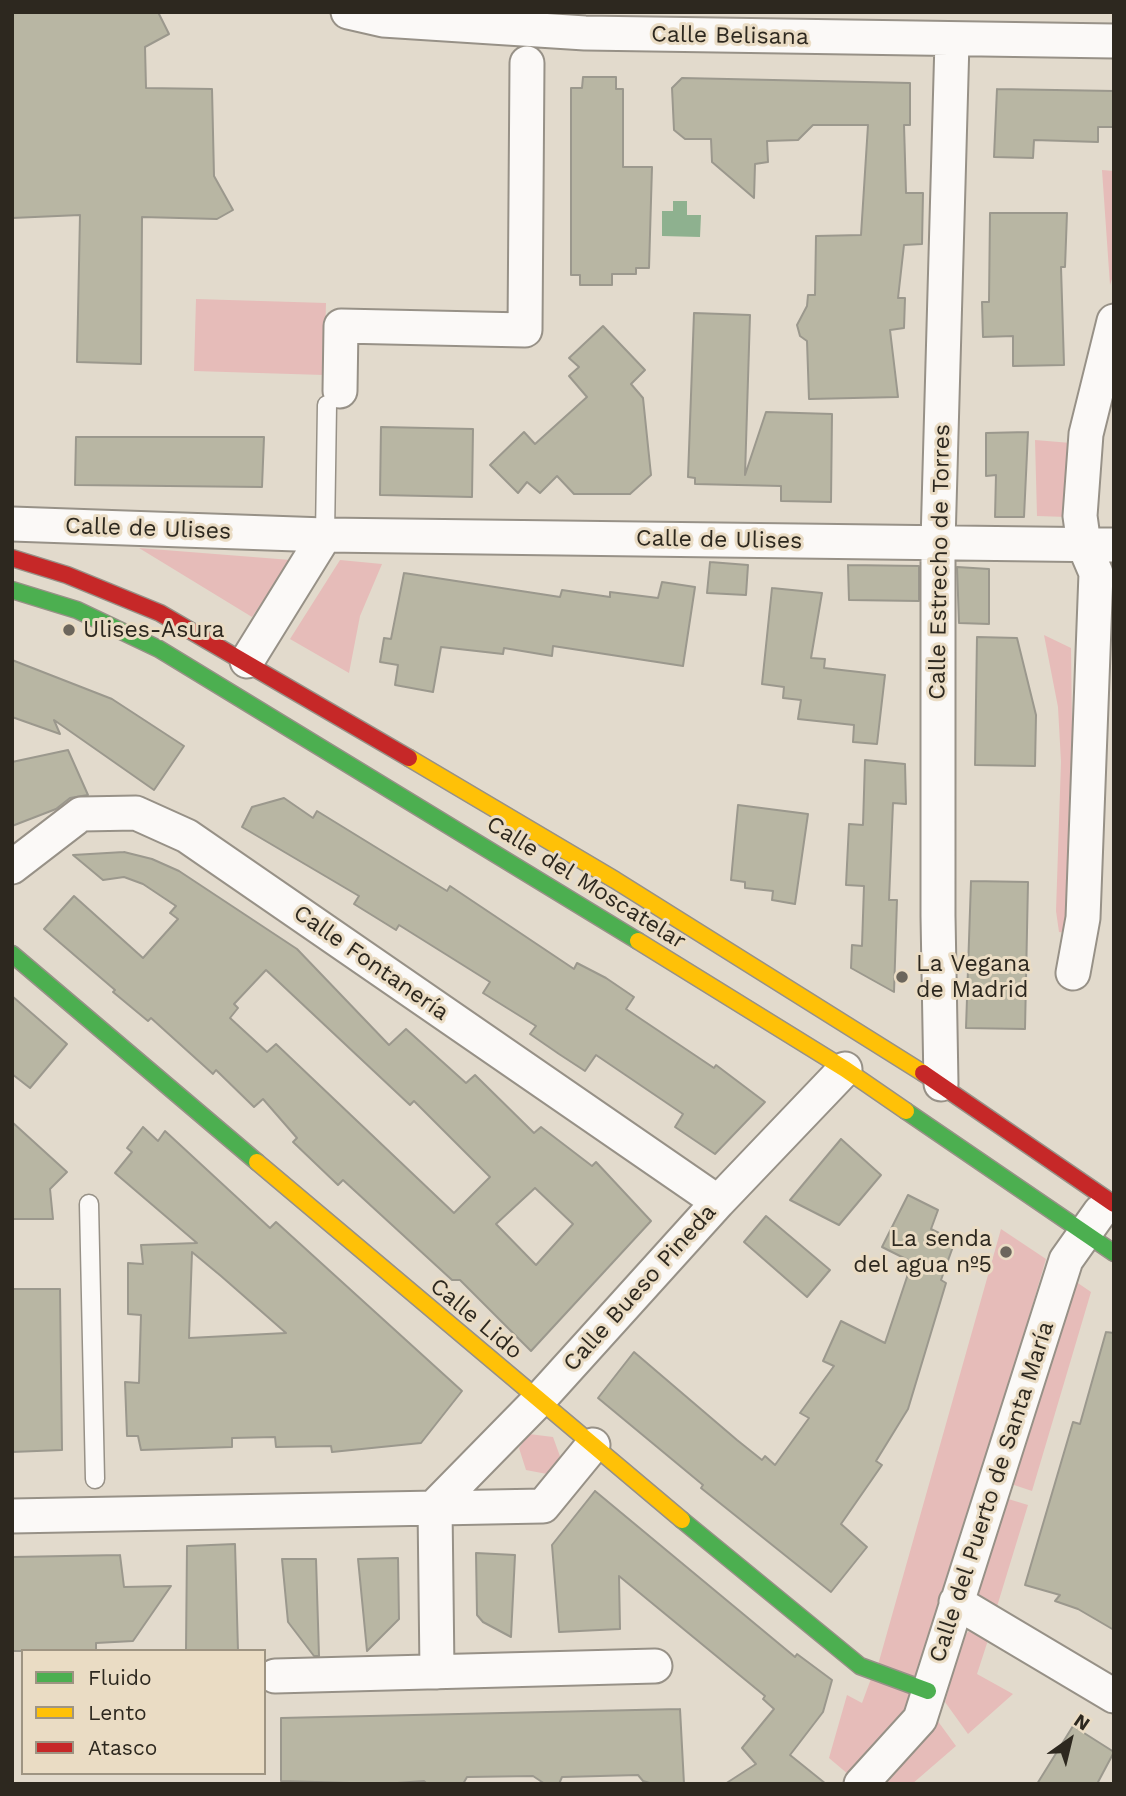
<!DOCTYPE html>
<meta charset="utf-8">
<style>
body{margin:0}
#map{position:relative;width:1126px;height:1796px;overflow:hidden;background:#e2dacc;font-family:"Work Sans",sans-serif}
canvas{display:block}
.frame{position:absolute;inset:0;border:14px solid #2d281f;pointer-events:none}
.legend{position:absolute;left:21px;top:1649px;width:245px;height:126px;box-sizing:border-box;background:#eadcc4;border:2px solid #9e9482;margin:0;padding:9px 12px;list-style:none;font-size:21px;color:#2d281f}
.legend li{display:flex;align-items:center;gap:14px;height:35px}
.legend b{width:35px;border:2px solid #9e9482}
.north{position:absolute;left:1035px;top:1705px;width:70px;height:70px;-webkit-text-stroke:5px #eadcc4;paint-order:stroke;rotate:34deg;font-size:19px;font-weight:700;line-height:28px;text-align:center;color:#2d281f}
.north::after{content:'';display:block;margin:auto;width:24px;height:32px;background:#2d281f;clip-path:polygon(50% 0,100% 100%,50% 72%,0 100%)}
</style>
<div id="map">
<canvas width="1126" height="1796"></canvas>
<div class="frame"></div>
<ul class="legend">
<li><b style="height:9px;background:#4caf50"></b>Fluido</li>
<li><b style="height:9px;background:#ffc107"></b>Lento</li>
<li><b style="height:9px;background:#c62828"></b>Atasco</li>
</ul>
<div class="north">N</div>
</div>
<script>
const ctx = document.querySelector('canvas').getContext('2d');
ctx.lineJoin = 'round';
function paint(path, color) { ctx.fillStyle = color; ctx.fill(path, 'evenodd'); }
const poly = rows => new Path2D(rows.map(r => 'M' + r).join(''));
function stroke(path, color, width, dash) { ctx.strokeStyle = color; ctx.lineWidth = width; ctx.lineCap = dash ? 'butt' : 'round'; ctx.setLineDash(dash || []); ctx.stroke(path); }
function drawText(font, color, halo, rows, align = 'center') {
  ctx.font = font + ' "Work Sans",sans-serif'; ctx.lineWidth = 6; ctx.setLineDash([]); ctx.textBaseline = 'middle'; ctx.strokeStyle = halo; ctx.fillStyle = color; for (const [text, x, y, turn = 0] of rows) {
    ctx.save(); ctx.translate(x, y); ctx.rotate((+turn || 0) * Math.PI / 180); ctx.textAlign = isNaN(turn) ? turn : align; if (halo) ctx.strokeText(text, 0, 0); ctx.fillText(text, 0, 0); ctx.restore();
  }
}
paint(poly([
 [1102,170,1114,171,1114,273,1110,285],
 [196,299,326,303,324,375,194,371],
 [1035,440,1071,443,1067,517,1037,516],
 [139,548,291,560,252,617],
 [340,560,382,564,360,616,349,673,290,639],
 [1044,635,1071,648,1074,886,1067,933,1059,932,1056,911,1061,762,1058,707],
 [1001,1229,1046,1259,920,1689,876,1672],
 [1072,1279,1091,1292,1032,1491,1011,1484],
 [529,1434,553,1437,561,1459,547,1474,526,1470,519,1448],
 [1005,1498,1028,1505,995,1613,976,1600],
 [970,1630,990,1634,977,1674,1013,1694,968,1734,945,1702,963,1637],
 [872,1676,920,1692,855,1780,829,1758,847,1695,862,1703],
 [937,1720,956,1746,912,1784,886,1784,932,1731]
]), '#e6bcb9');
paint(poly([
 [673,201,687,201,687,215,701,215,700,237,662,236,662,211,673,211]
]), '#8eb18f');
const building = poly([
 [12,12,158,12,169,34,145,47,146,88,212,89,214,176,233,210,217,219,142,217,141,364,77,362,80,215,12,218,12,12],
 [583,77,616,77,616,89,623,89,623,167,652,167,649,268,636,268,636,274,612,274,612,285,580,285,580,275,571,275,571,88,582,88,583,77],
 [682,78,910,83,910,125,904,125,906,193,923,193,922,244,904,245,898,298,905,298,904,328,890,330,898,397,809,399,807,341,800,336,797,325,807,306,808,295,815,295,816,236,861,235,868,125,813,125,798,140,767,141,768,162,755,164,754,198,712,162,711,139,685,139,674,130,672,88,682,78],
 [997,89,1114,91,1114,127,1098,127,1098,142,1034,140,1033,158,994,157,997,89],
 [990,213,1067,213,1065,267,1061,267,1064,365,1013,366,1013,336,983,337,982,302,989,302,990,213],
 [694,313,750,315,745,475,766,412,832,414,831,502,781,501,781,486,695,484,695,478,688,477,694,313],
 [603,326,645,370,631,384,643,398,651,475,630,494,574,494,557,476,540,493,527,482,518,493,490,465,524,432,535,444,587,397,569,376,579,367,569,358,603,326],
 [381,427,473,429,472,497,380,495,381,427],
 [1028,432,1024,517,995,517,996,475,986,476,986,433,1028,432],
 [76,437,264,437,262,487,75,485,76,437],
 [710,562,748,565,746,595,707,593,710,562],
 [848,565,919,566,919,601,849,600,848,565],
 [957,567,989,569,989,624,959,623,957,567],
 [404,573,560,597,562,590,610,597,610,592,658,598,662,582,695,587,683,666,553,646,552,656,504,648,503,654,441,647,433,692,395,685,398,665,380,662,384,638,391,639,404,573],
 [772,588,822,593,811,658,825,659,824,668,885,675,877,744,853,742,854,725,798,719,801,700,783,698,784,687,762,684,772,588],
 [977,637,1017,638,1036,715,1035,766,975,765,977,637],
 [12,660,112,699,184,746,154,790,54,720,60,734,12,717,12,660],
 [68,750,88,795,70,798,56,809,12,826,12,762,68,750],
 [865,760,905,764,906,804,893,803,889,900,897,900,894,992,851,968,852,945,862,946,864,886,846,885,849,824,863,825,865,760],
 [284,798,313,818,317,811,447,891,450,886,574,969,577,963,606,978,634,997,626,1009,714,1068,716,1065,765,1102,715,1154,675,1127,683,1114,596,1055,585,1071,559,1054,530,1034,536,1026,483,993,490,982,399,925,396,930,354,904,359,896,242,827,252,807,284,798],
 [738,805,808,814,795,904,772,900,773,891,745,888,745,882,731,880,738,805],
 [124,852,152,859,179,871,297,949,389,1045,406,1029,466,1083,475,1075,534,1133,541,1127,592,1166,596,1162,651,1221,531,1351,460,1280,452,1280,343,1180,338,1185,293,1142,297,1138,263,1099,254,1107,216,1070,213,1074,151,1018,148,1021,113,992,115,990,44,929,74,896,143,958,178,919,170,913,176,906,143,884,124,877,103,880,73,855,124,852],
 [266,970,410,1105,414,1101,490,1177,454,1213,276,1044,267,1052,230,1018,238,1008,234,1004,266,970],
 [535,1188,573,1224,536,1265,496,1224,535,1188],
 [971,881,1028,882,1025,1029,966,1028,971,881],
 [12,996,67,1044,30,1088,12,1074,12,996],
 [12,1122,67,1172,50,1189,53,1219,12,1219,12,1122],
 [143,1127,158,1141,165,1131,270,1228,276,1222,462,1391,421,1443,332,1452,331,1446,276,1447,275,1437,232,1438,232,1447,141,1450,138,1436,127,1436,125,1382,139,1383,141,1315,128,1314,128,1263,143,1264,141,1245,197,1243,115,1173,132,1152,127,1148,143,1127],
 [192,1252,221,1276,286,1333,189,1338,192,1252],
 [841,1139,881,1175,839,1225,790,1200,841,1139],
 [908,1195,938,1210,931,1229,955,1241,941,1280,946,1283,908,1409,876,1461,882,1465,841,1524,867,1547,831,1592,701,1488,703,1485,598,1398,634,1352,737,1440,762,1460,765,1456,775,1465,809,1418,800,1413,834,1366,823,1361,841,1321,885,1343,912,1262,882,1247,908,1195],
 [766,1216,830,1270,807,1297,744,1242,766,1216],
 [12,1289,60,1289,62,1450,12,1452,12,1289],
 [1106,1332,1114,1333,1114,1630,1078,1609,1055,1601,1060,1595,1025,1585,1073,1422,1080,1424,1106,1332],
 [595,1491,795,1657,797,1654,832,1680,823,1712,790,1755,826,1784,725,1784,756,1764,742,1748,774,1709,763,1699,765,1696,619,1576,620,1629,559,1632,552,1545,595,1491],
 [235,1544,238,1651,186,1651,187,1546,235,1544],
 [476,1553,515,1555,511,1637,483,1622,477,1615,476,1553],
 [120,1555,124,1587,171,1586,133,1641,96,1643,96,1651,12,1651,12,1557,120,1555],
 [398,1558,399,1619,367,1651,358,1559,398,1558],
 [282,1559,316,1559,319,1656,314,1656,288,1622,282,1559],
 [680,1709,684,1784,653,1784,643,1781,638,1775,562,1777,559,1784,545,1784,533,1776,467,1777,463,1784,427,1784,424,1781,384,1784,281,1781,281,1718,680,1709],
 [1073,1726,1114,1752,1097,1784,1037,1784,1073,1726]
]);
paint(building, '#b8b6a3');
stroke(building, '#9b988d', 2);
const lane = poly([
 [325,535,327,405],
 [89,1204,95,1479]
]);
const street = poly([
 [348,12,383,20,585,33,1114,41],
 [340,391,341,326,525,330,527,63],
 [12,524,325,535],
 [247,661,325,535,1114,545],
 [12,867,81,814,136,813,187,836,718,1202],
 [1073,973,1083,918,1096,573,1084,545,1080,516,1086,434,1114,321],
 [941,1084,938,916,938,542,952,41],
 [12,1516,543,1506,593,1445],
 [956,1602,1114,1696],
 [437,1672,435,1506,538,1401,718,1202,845,1069],
 [275,1676,655,1666],
 [861,1784,920,1719,1066,1260,1100,1212]
]);
const fast = poly([
 [12,590,77,610,159,649,638,941],
 [12,954,257,1162],
 [906,1111,1114,1253],
 [682,1520,860,1666,928,1691]
]);
const slow = poly([
 [409,758,615,880,923,1073],
 [638,941,845,1069,906,1111],
 [257,1162,682,1520]
]);
const jam = poly([
 [12,558,67,575,160,613,409,758],
 [923,1073,1114,1204]
]);
stroke(lane, '#979187', 21);
stroke(street, '#979187', 37);
stroke(fast, '#979187', 19);
stroke(slow, '#979187', 19);
stroke(jam, '#979187', 19);
stroke(lane, '#fbf9f7', 18);
stroke(street, '#fbf9f7', 33);
stroke(fast, '#4caf50', 16);
stroke(slow, '#ffc107', 16);
stroke(jam, '#c62828', 16);
for (const [x, y, r, color] of [
 [69,630,7,"#6c665c"],
 [902,977,7,"#6c665c"],
 [1006,1252,7,"#6c665c"]
]) { const dot = new Path2D(); dot.arc(x, y, r, 0, 2 * Math.PI); ctx.fillStyle = color; ctx.fill(dot); stroke(dot, '#eadcc4', 2.5); }
drawText('23px', '#2d281f', '#eadcc4', [
 ["Calle Belisana",730,36,1],
 ["Calle de Ulises",148,529,2],
 ["Calle de Ulises",719,540,1],
 ["Calle Estrecho de Torres",940,562,-89],
 ["Calle del Moscatelar",586,883,32],
 ["Calle Fontanería",371,963,35],
 ["Calle Bueso Pineda",640,1288,-48],
 ["Calle Lido",476,1319,40],
 ["Calle del Puerto de Santa María",992,1492,-72]
]);
drawText('23px', '#2d281f', '#eadcc4', [
 ["Ulises-Asura",83,630],
 ["La Vegana",916,964],
 ["de Madrid",916,990],
 ["La senda",992,1239,"right"],
 ["del agua nº5",992,1265,"right"]
], 'left');
</script>
